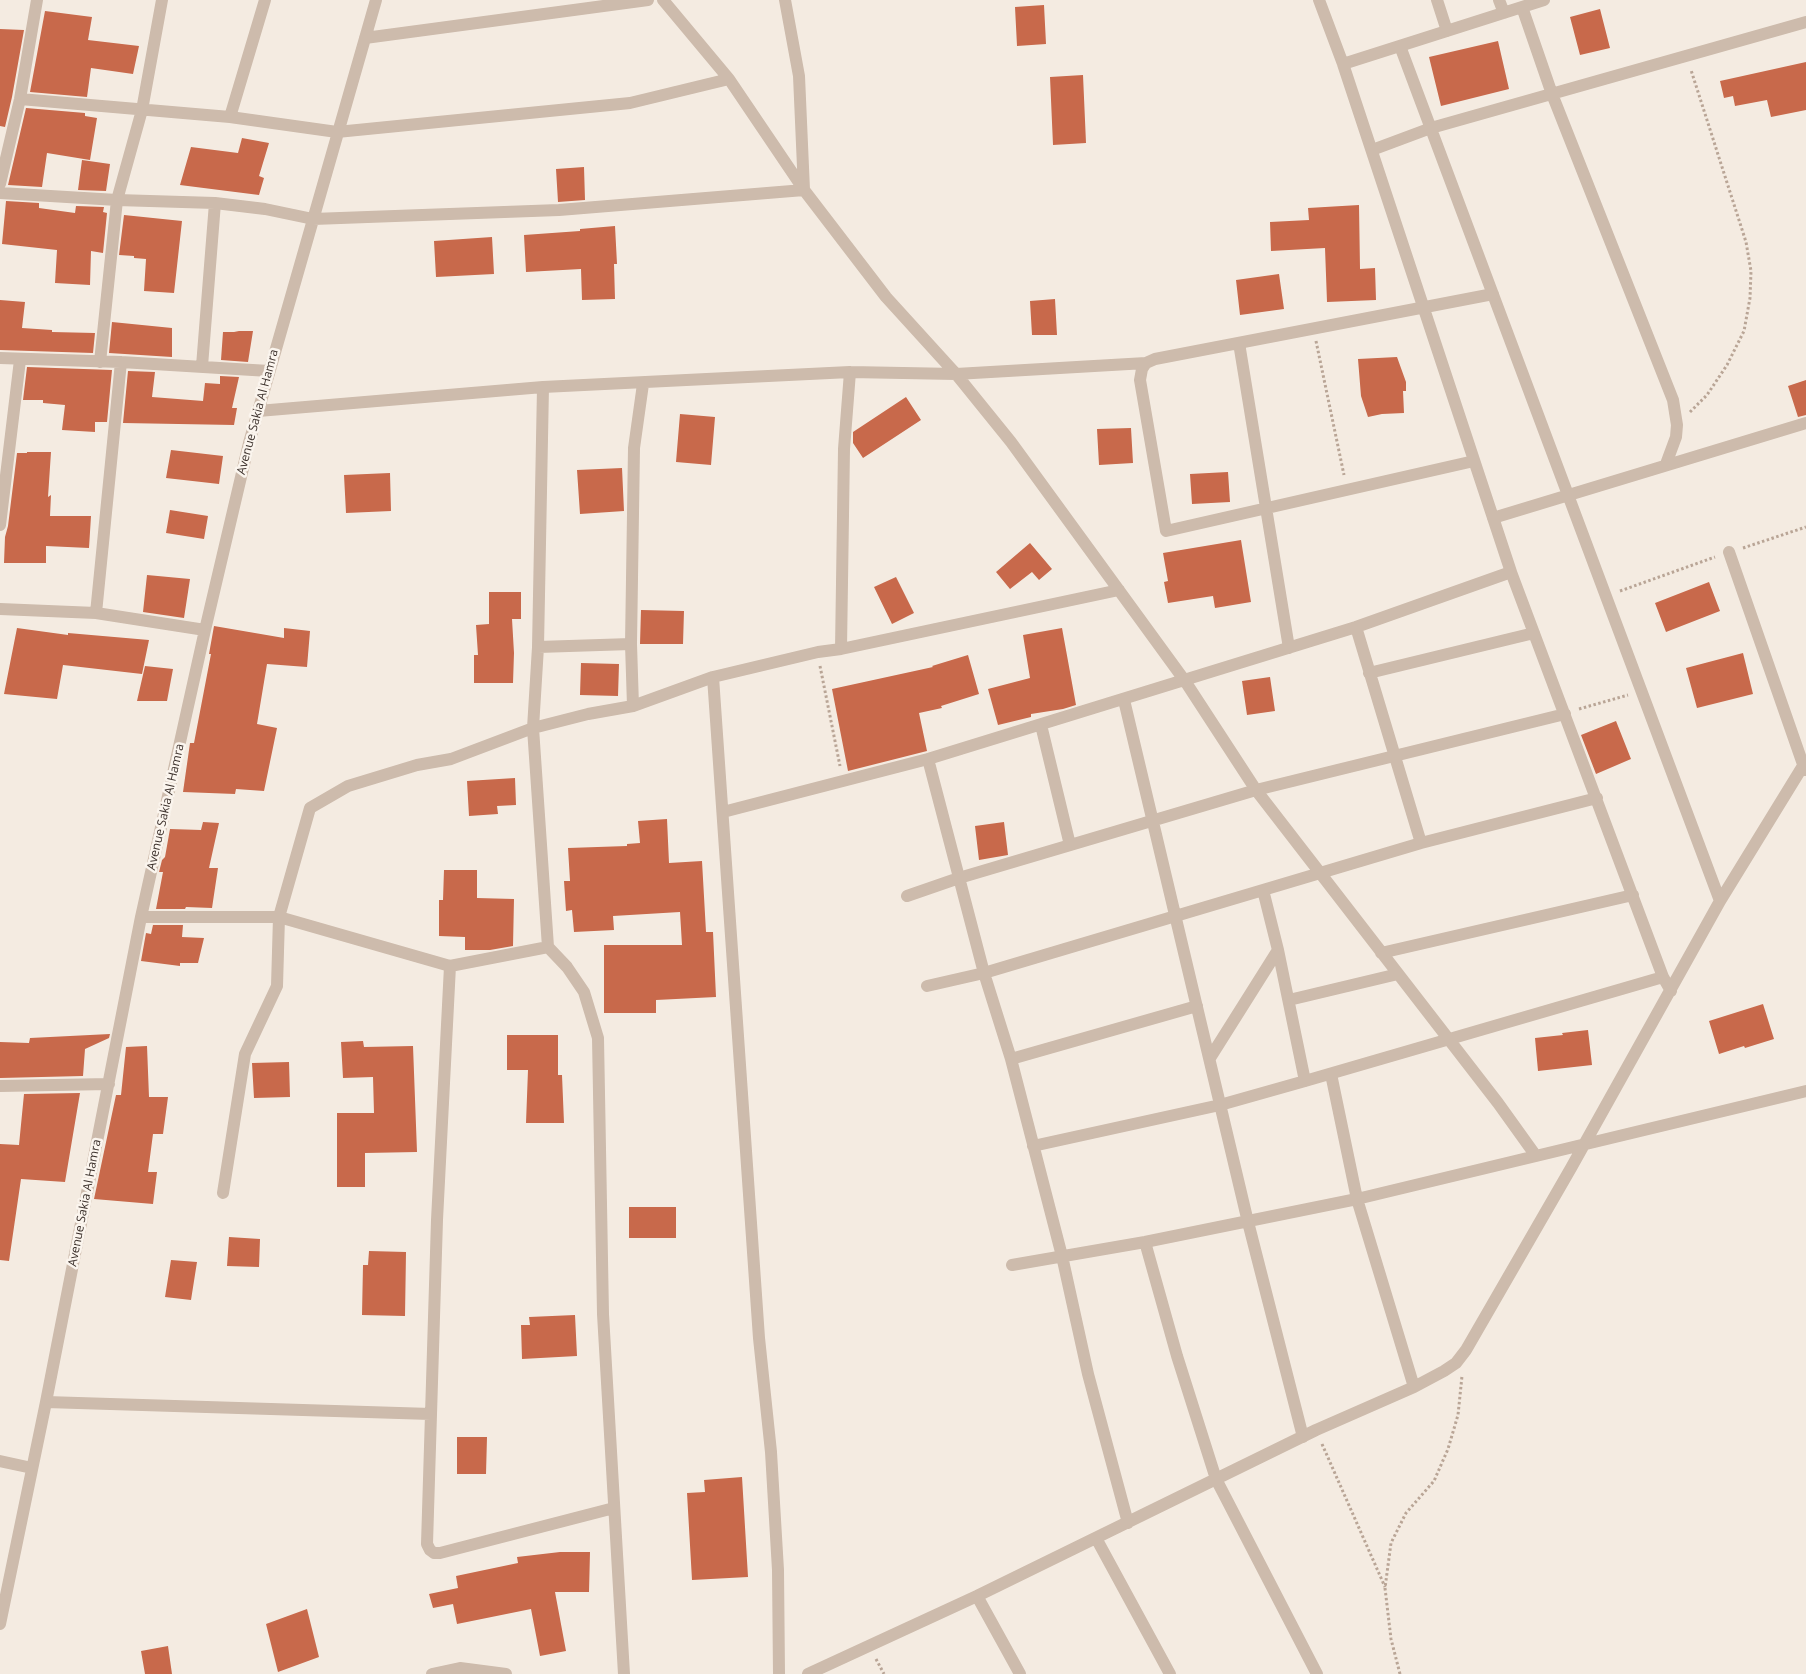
<!DOCTYPE html>
<style>
body{margin:0}
canvas{display:block;background:#f4ebe1}
</style>
<canvas width="1806" height="1674"></canvas>
<script>
const ctx = document.querySelector('canvas').getContext('2d');
ctx.lineJoin = 'round';
function paint(path, color) { ctx.fillStyle = color; ctx.fill(path, 'evenodd'); }
const poly = rows => new Path2D(rows.map(r => 'M' + r).join(''));
function stroke(path, color, width, dash) { ctx.strokeStyle = color; ctx.lineWidth = width; ctx.lineCap = dash ? 'butt' : 'round'; ctx.setLineDash(dash || []); ctx.stroke(path); }
function drawText(font, color, halo, rows, align = 'center') {
  ctx.font = font + ' "Open Sans",sans-serif'; ctx.lineWidth = 5; ctx.setLineDash([]); ctx.textBaseline = 'middle'; ctx.strokeStyle = halo; ctx.fillStyle = color; for (const [text, x, y, turn = 0] of rows) {
    ctx.save(); ctx.translate(x, y); ctx.rotate((+turn || 0) * Math.PI / 180); ctx.textAlign = isNaN(turn) ? turn : align; if (halo) ctx.strokeText(text, 0, 0); ctx.fillText(text, 0, 0); ctx.restore();
  }
}
paint(poly([
 [1044,5,1046,44,1017,46,1015,7],
 [1600,9,1610,48,1580,55,1570,17],
 [45,11,92,17,88,40,139,46,133,74,91,68,87,97,30,92],
 [0,29,24,30,12,97,5,127,0,126],
 [1498,41,1509,89,1441,106,1429,57],
 [1806,62,1806,110,1771,117,1767,100,1735,106,1733,96,1724,98,1720,81],
 [1083,75,1086,143,1053,145,1050,77],
 [26,108,85,113,85,116,97,118,90,160,47,153,42,187,8,185],
 [242,138,269,143,259,176,264,178,259,195,180,185,191,147,238,153],
 [82,160,110,164,106,191,78,190],
 [584,167,585,200,558,202,556,169],
 [6,201,39,203,39,208,75,213,76,206,104,207,103,212,107,213,103,253,91,251,90,285,55,283,57,250,2,244],
 [1359,205,1360,269,1375,268,1376,300,1327,302,1325,248,1271,251,1270,222,1309,220,1308,208],
 [124,215,182,221,174,293,144,291,146,259,134,258,134,256,119,255],
 [615,226,617,264,614,264,615,299,582,300,581,269,526,272,524,235,580,231,580,229],
 [492,237,494,274,436,277,434,241],
 [1279,274,1284,309,1240,315,1236,280],
 [1055,299,1057,335,1032,335,1030,301],
 [0,300,25,302,22,328,52,330,52,332,95,333,93,353,0,350],
 [112,322,172,328,172,357,109,353],
 [239,331,253,331,248,362,221,360,223,332,234,332],
 [1397,357,1406,382,1406,391,1403,391,1404,413,1382,414,1368,417,1361,396,1358,359],
 [27,367,112,370,107,422,95,422,95,432,62,430,65,405,43,403,43,400,23,400],
 [128,371,155,372,152,397,203,401,205,383,220,384,220,376,239,377,232,408,237,408,234,425,123,423],
 [1806,380,1806,415,1798,417,1788,386],
 [906,397,921,420,863,458,853,443,853,432],
 [680,414,715,417,711,465,676,462],
 [1131,428,1133,463,1099,465,1097,429],
 [171,450,223,456,219,484,166,478],
 [27,452,51,452,48,497,51,495,50,516,91,516,89,548,46,546,46,563,4,563,5,537,8,526,17,453,27,453],
 [622,468,624,511,580,514,577,470],
 [1228,472,1230,502,1192,504,1190,474],
 [390,473,391,511,346,513,344,475],
 [170,510,208,516,204,539,166,533],
 [1241,540,1251,602,1215,608,1213,596,1168,603,1164,582,1168,581,1163,553],
 [1030,543,1052,569,1039,580,1032,572,1010,589,996,572],
 [147,575,190,579,184,618,143,612],
 [896,577,914,613,892,624,874,587],
 [1709,582,1720,611,1666,632,1655,603],
 [489,592,521,592,521,619,512,619,514,653,513,683,474,683,474,655,478,655,476,625,489,624],
 [641,610,684,611,683,644,640,644],
 [214,626,284,638,284,628,310,631,307,667,267,664,257,724,277,728,264,791,236,789,235,794,183,792,190,743,194,743,211,654,209,654],
 [17,628,68,635,68,633,149,640,142,674,63,665,57,699,4,694],
 [1062,628,1076,705,1063,709,1031,714,1031,717,998,725,988,689,1030,678,1023,635],
 [1743,653,1753,694,1697,708,1686,668],
 [968,655,979,694,941,706,942,708,919,713,927,751,848,771,832,689,933,667,932,666],
 [581,663,619,664,618,696,580,695],
 [145,666,173,669,167,701,137,701],
 [1270,677,1275,711,1247,715,1242,681],
 [1616,721,1631,759,1596,774,1581,735],
 [515,778,516,805,497,806,498,814,469,816,467,781],
 [667,819,669,863,702,861,706,932,713,932,716,997,656,1000,656,1013,604,1013,604,945,682,945,680,912,613,916,614,930,574,932,572,910,566,911,564,881,570,881,568,848,627,846,627,844,640,843,638,821],
 [203,822,219,823,209,868,218,868,212,908,186,907,185,909,156,909,163,872,159,872,162,860,165,857,170,829,201,830],
 [1004,822,1008,855,979,860,975,826],
 [444,870,477,870,477,898,514,899,513,946,490,950,465,950,465,937,439,936,439,900,443,900],
 [153,925,183,925,182,937,204,938,198,963,180,963,180,966,141,961,146,933,151,934],
 [1763,1004,1774,1039,1745,1048,1744,1046,1719,1054,1709,1021],
 [1588,1030,1592,1065,1538,1071,1535,1038,1563,1035,1562,1033],
 [110,1034,109,1038,85,1049,83,1076,0,1078,0,1042,29,1043,30,1038],
 [507,1035,558,1035,558,1075,562,1075,564,1123,526,1123,528,1070,507,1070],
 [363,1041,364,1047,413,1046,417,1152,365,1153,365,1187,337,1187,337,1113,374,1113,373,1077,343,1078,341,1042],
 [147,1046,149,1097,168,1097,163,1134,153,1134,148,1172,157,1172,153,1204,94,1199,116,1095,121,1095,126,1047],
 [289,1062,290,1097,254,1098,252,1063],
 [80,1093,65,1182,21,1179,9,1261,0,1260,0,1144,19,1145,24,1094],
 [629,1207,676,1207,676,1238,629,1238],
 [229,1237,260,1239,259,1267,227,1266],
 [369,1251,406,1252,405,1316,362,1315,363,1265,368,1265],
 [171,1260,197,1262,191,1300,165,1297],
 [575,1315,577,1356,522,1359,521,1325,530,1325,529,1317],
 [457,1437,487,1437,486,1474,457,1474],
 [742,1477,748,1577,692,1580,687,1493,705,1492,704,1480],
 [560,1552,590,1552,589,1592,555,1592,566,1651,540,1656,531,1609,457,1624,453,1604,433,1608,429,1594,458,1588,456,1576,518,1563,517,1557],
 [307,1609,319,1657,278,1672,266,1624],
 [168,1646,172,1674,145,1674,141,1651]
]), '#c8694b');
stroke(poly([
 [1316,341,1344,475],
 [1690,412,1707,395,1727,365,1744,331,1750,298,1751,271,1746,242,1691,70],
 [1743,548,1806,527],
 [1620,591,1715,557],
 [820,666,840,766],
 [1579,709,1628,695],
 [1322,1444,1385,1587],
 [876,1659,884,1674],
 [1400,1674,1391,1639,1385,1588,1391,1543,1406,1513,1434,1481,1448,1449,1458,1415,1462,1376]
]), '#b9a596', 3, [2.5, 2.5]);
stroke(poly([
 [785,0,799,76,804,190,886,297,956,374,1011,442,1185,681,1256,790,1498,1103,1536,1156],
 [1319,0,1343,64,1511,572],
 [1437,0,1447,31],
 [1499,0,1504,13],
 [1522,7,1552,94,1673,400,1677,425,1676,437,1666,464],
 [365,38,648,0],
 [1400,46,1720,901],
 [1343,64,1544,0],
 [20,99,230,117,337,132,630,103,729,79,663,0],
 [230,117,265,0],
 [1372,150,1431,128,1806,22],
 [0,184,20,99,37,0],
 [0,193,117,200,215,203,265,209,313,219,559,210,804,190,729,79],
 [1239,343,1289,648],
 [0,358,121,362,269,371],
 [100,362,117,200,142,110,162,0],
 [202,366,215,203],
 [543,387,538,647,533,728,548,947,567,967,584,992,598,1038,603,1314,624,1674],
 [258,411,543,387,850,372,956,374,1146,363],
 [1474,461,1166,531,1140,380,1142,369,1146,363,1155,359,1493,294],
 [1493,518,1806,423],
 [0,525,20,360],
 [1729,552,1805,770],
 [0,609,96,613,205,630],
 [96,613,121,362],
 [1356,627,1421,843],
 [538,647,631,644],
 [841,649,1119,590],
 [1369,673,1534,633],
 [713,677,759,1338,771,1452,778,1570,779,1674],
 [1124,700,1248,1222,1303,1437],
 [633,706,631,644,634,448,643,384],
 [1041,725,1070,845],
 [723,812,928,759],
 [1263,890,1278,950,1305,1081],
 [907,896,959,878,1256,790,1565,714],
 [141,917,279,917,450,966,437,1220,427,1544,430,1550,434,1553,440,1553,614,1508],
 [1381,953,1633,895],
 [450,966,548,947],
 [927,986,984,973,1421,843,1597,798],
 [1289,1000,1398,974],
 [1210,1058,1278,950],
 [1011,1059,1197,1006],
 [1331,1074,1357,1199,1414,1387],
 [0,1086,109,1084],
 [1033,1146,1220,1105,1305,1081,1663,977],
 [223,1193,245,1054,277,986,279,917,310,808,348,786,417,765,451,759,533,728,588,714,633,706,713,677,818,652,841,649,844,449,850,372],
 [1145,1242,1177,1356,1216,1479,1317,1674],
 [1012,1265,1145,1242,1357,1199,1806,1091],
 [46,1402,431,1414],
 [0,1461,32,1468],
 [1128,1523,1088,1374,1062,1256,1011,1059,984,973,928,759,1356,627,1511,572,1663,977,1671,991],
 [1096,1538,1170,1674],
 [977,1596,1020,1674],
 [0,1624,46,1402,141,917,205,630,249,443,376,0],
 [432,1674,460,1668,506,1674],
 [808,1674,977,1596,1316,1430,1414,1387,1444,1371,1456,1363,1466,1350,1571,1168,1720,901,1806,761]
]), '#cdbbac', 12);
drawText('12px', '#3b302b', '#fbf5ee', [
 ["Avenue Sakia Al Hamra",258,412,-75],
 ["Avenue Sakia Al Hamra",166,807,-77],
 ["Avenue Sakia Al Hamra",85,1203,-79]
]);
</script>
